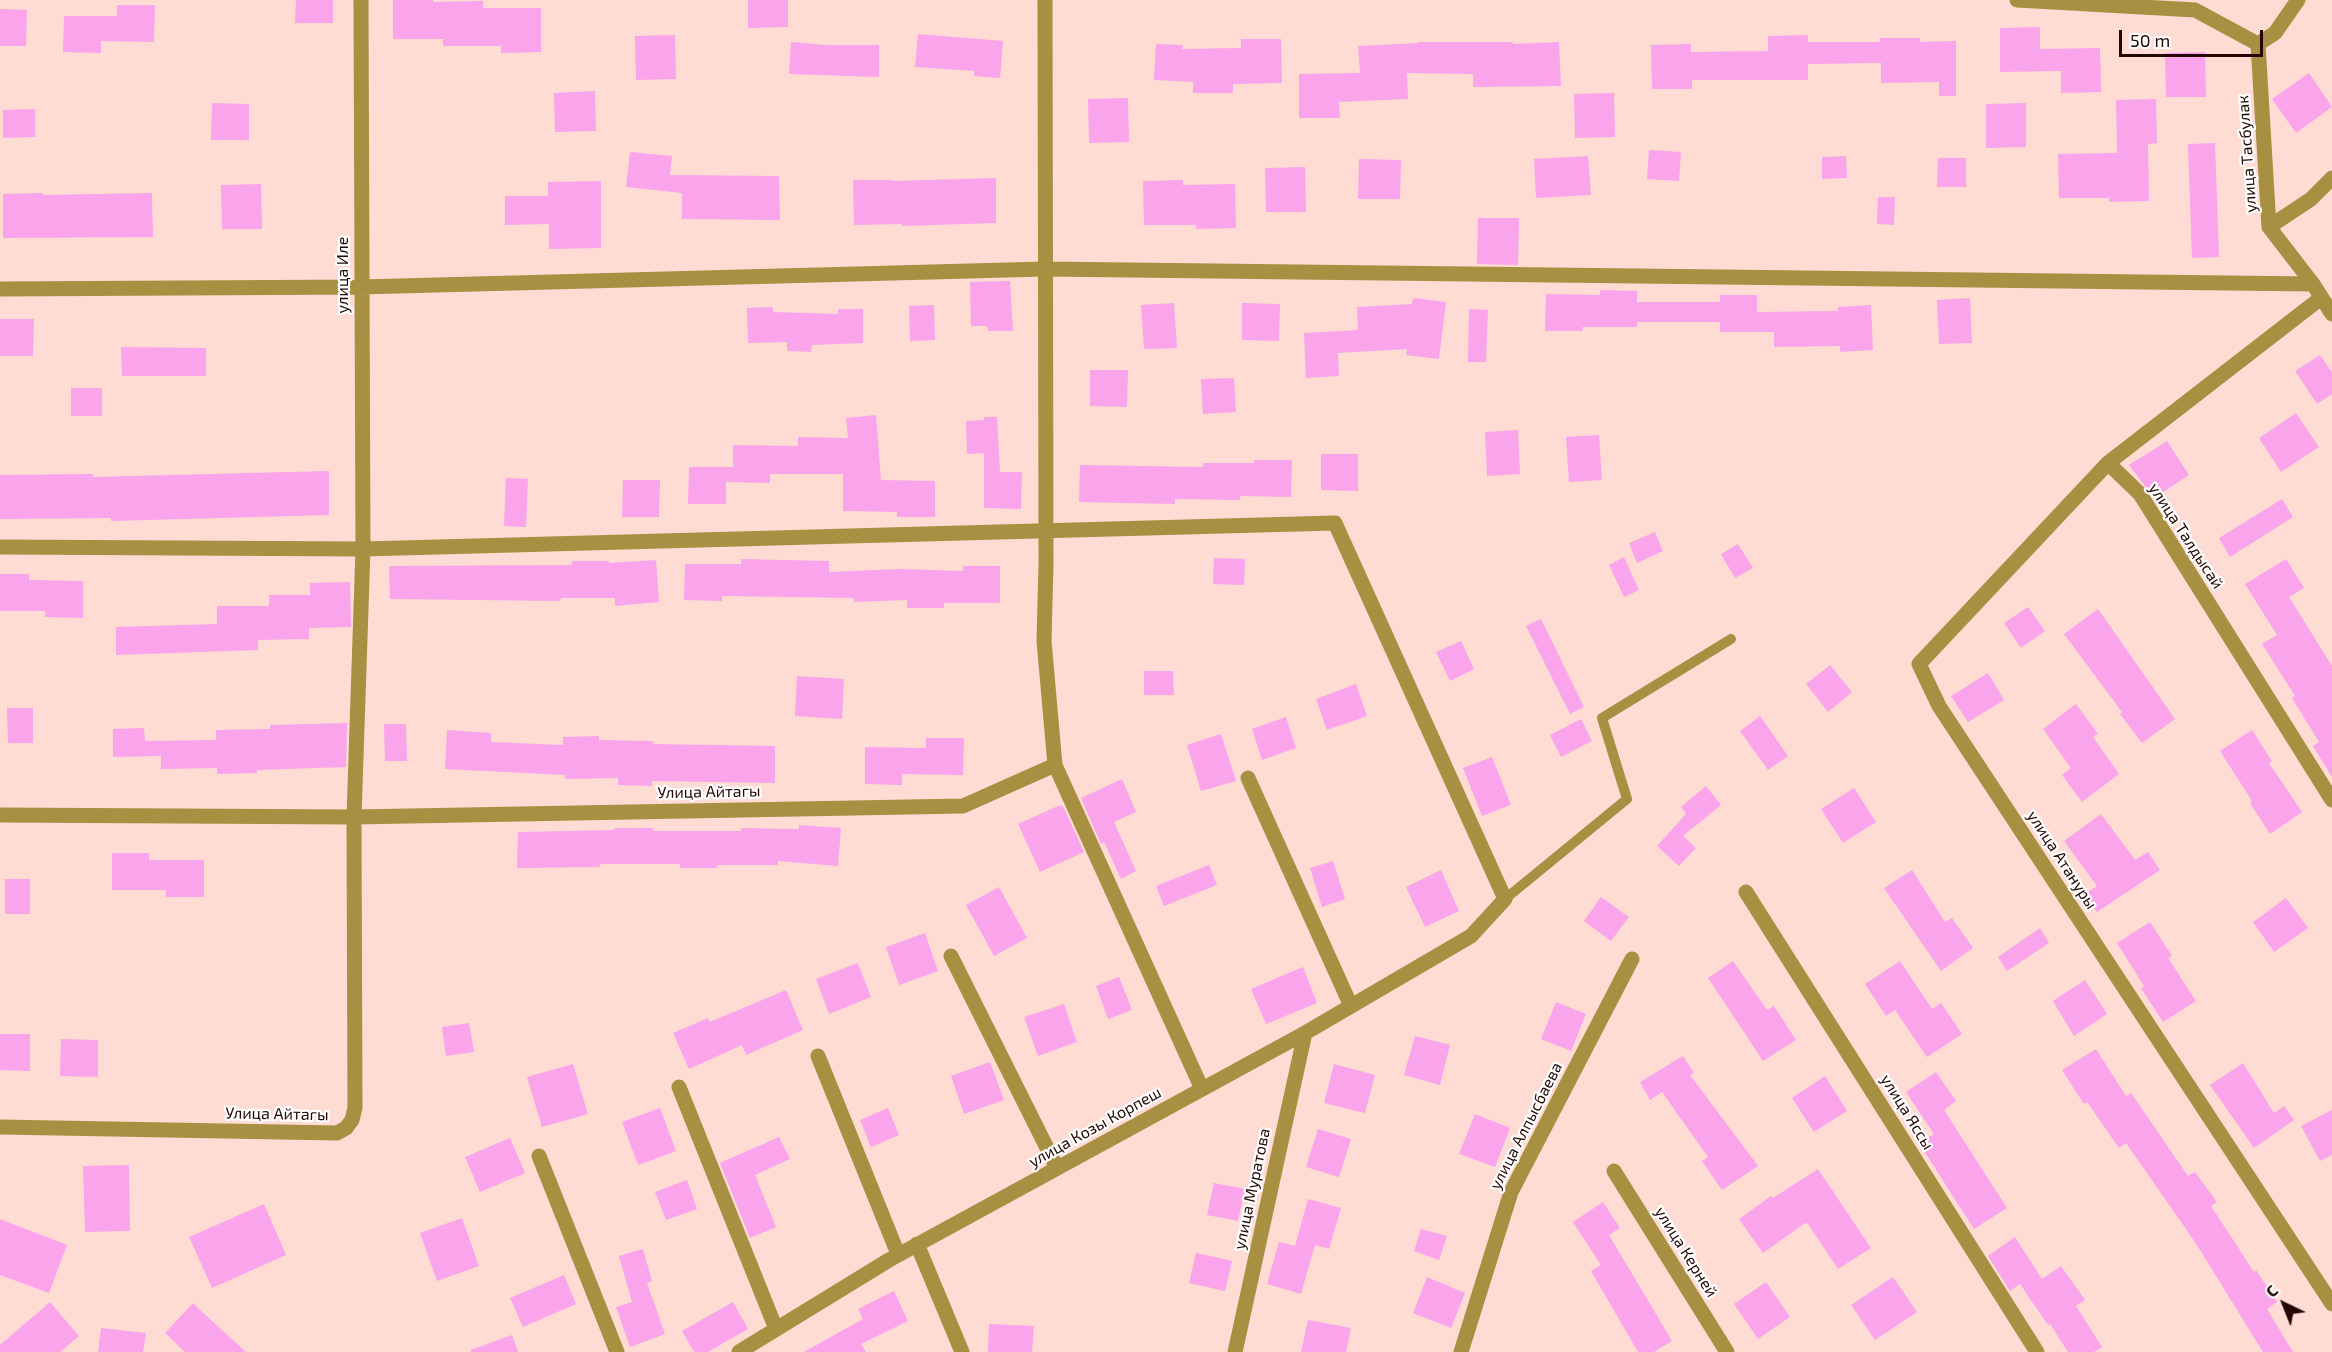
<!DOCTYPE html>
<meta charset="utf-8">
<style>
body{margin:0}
#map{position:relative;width:2332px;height:1352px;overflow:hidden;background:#fedcd4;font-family:"Exo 2",sans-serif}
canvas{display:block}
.north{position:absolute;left:2254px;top:1274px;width:60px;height:60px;-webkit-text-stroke:4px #fff;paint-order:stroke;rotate:317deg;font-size:16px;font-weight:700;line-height:24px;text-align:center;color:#220703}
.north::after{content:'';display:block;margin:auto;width:21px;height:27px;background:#220703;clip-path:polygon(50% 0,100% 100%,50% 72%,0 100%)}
.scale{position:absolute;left:2119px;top:30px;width:144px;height:27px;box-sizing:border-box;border:3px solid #220703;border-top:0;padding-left:8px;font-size:18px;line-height:21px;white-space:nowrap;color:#220703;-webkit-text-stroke:4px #fff;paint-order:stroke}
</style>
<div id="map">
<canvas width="2332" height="1352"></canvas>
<div class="north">С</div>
<div class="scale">50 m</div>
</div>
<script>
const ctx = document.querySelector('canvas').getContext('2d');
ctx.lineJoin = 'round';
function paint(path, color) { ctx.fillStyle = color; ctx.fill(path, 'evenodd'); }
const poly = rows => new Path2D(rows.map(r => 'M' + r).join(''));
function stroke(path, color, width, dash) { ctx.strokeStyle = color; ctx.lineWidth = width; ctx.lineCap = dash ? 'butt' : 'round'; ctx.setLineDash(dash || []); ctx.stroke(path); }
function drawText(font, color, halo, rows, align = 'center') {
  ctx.font = font + ' "Exo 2",sans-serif'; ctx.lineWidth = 4.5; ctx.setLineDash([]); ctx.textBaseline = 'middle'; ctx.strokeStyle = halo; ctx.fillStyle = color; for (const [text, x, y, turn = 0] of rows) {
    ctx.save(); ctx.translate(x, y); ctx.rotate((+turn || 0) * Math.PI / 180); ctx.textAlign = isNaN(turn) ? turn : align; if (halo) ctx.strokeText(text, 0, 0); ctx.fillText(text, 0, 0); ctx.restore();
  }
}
paint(poly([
 [296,0,333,0,333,23,295,23],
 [393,0,433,0,433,2,483,1,483,8,541,8,541,52,501,53,501,46,443,46,443,39,393,39],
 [748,0,788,0,788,27,748,28],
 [117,5,155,5,154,42,101,41,101,53,63,52,64,16,117,16],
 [0,9,27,10,26,46,0,46],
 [2040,27,2040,49,2100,48,2101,92,2061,93,2061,71,2000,72,2000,28],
 [918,34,1003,41,1000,78,974,76,974,71,915,67],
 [675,35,676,79,636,80,635,36],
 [1808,35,1808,42,1880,42,1880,38,1920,38,1920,42,1956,41,1956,96,1939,96,1939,82,1881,83,1881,63,1808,64,1808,80,1692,80,1692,89,1652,89,1651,45,1691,44,1691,52,1768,51,1768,36],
 [1241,39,1281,39,1282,83,1233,84,1233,93,1193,93,1193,82,1154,80,1156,44,1183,45,1182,49,1241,48],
 [791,42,826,45,879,45,879,77,789,74],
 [1418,42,1513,42,1513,44,1559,42,1561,86,1473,87,1473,74,1407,73,1408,99,1339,102,1340,118,1299,118,1299,74,1360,73,1358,46,1418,43],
 [2205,52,2206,97,2166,97,2165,53],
 [2309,73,2332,107,2296,133,2272,99],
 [595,91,596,131,555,132,554,93],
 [1614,93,1615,137,1575,138,1574,94],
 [1128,98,1129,142,1089,143,1088,99],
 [2156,99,2157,143,2148,144,2149,201,2109,202,2109,198,2059,198,2058,154,2117,153,2116,100],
 [212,103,249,104,249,140,211,140],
 [2026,103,2026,147,1986,148,1986,104],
 [35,109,35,137,3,138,3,110],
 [2215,143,2219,257,2192,258,2188,144],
 [1649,150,1681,152,1679,181,1647,179],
 [630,152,672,156,670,175,779,176,780,220,682,219,682,193,626,187],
 [1588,156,1591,195,1536,198,1534,159],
 [1846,156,1847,178,1822,179,1822,157],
 [1938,158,1966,158,1966,187,1937,187],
 [1359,159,1401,160,1400,199,1358,199],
 [1305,167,1306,212,1266,212,1265,168],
 [996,178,996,223,902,226,902,224,854,225,853,180,893,180,893,181],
 [1183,180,1183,185,1235,184,1236,228,1196,229,1196,225,1144,225,1143,181],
 [601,181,601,248,549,249,549,224,505,225,505,196,548,196,548,182],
 [261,184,262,229,222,229,221,185],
 [43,193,43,195,152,193,153,237,3,238,3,194],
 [1878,197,1895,197,1894,225,1877,224],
 [1478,218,1519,218,1518,265,1477,264],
 [1010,281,1013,331,988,331,987,326,971,326,970,282],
 [1600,290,1637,291,1637,302,1720,302,1720,295,1757,295,1757,312,1838,311,1838,307,1871,305,1873,350,1840,352,1840,346,1774,347,1774,332,1720,332,1720,322,1637,322,1637,327,1583,327,1582,331,1545,331,1546,294,1600,295],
 [1413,298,1446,302,1439,359,1406,355,1407,349,1338,353,1339,376,1306,378,1304,333,1358,330,1357,307,1412,304],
 [1970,298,1972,343,1939,344,1937,300],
 [1174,303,1177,348,1144,349,1141,305],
 [1242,303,1280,304,1279,341,1242,340],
 [934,305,935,340,910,341,909,306],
 [773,307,773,312,838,314,838,309,863,309,863,343,812,345,811,352,787,351,787,342,748,343,747,308],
 [1469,309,1488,310,1486,362,1468,362],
 [0,319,34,319,33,356,0,356],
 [121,347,206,348,206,376,122,376],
 [2320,355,2332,372,2332,394,2317,404,2295,371],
 [1090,370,1128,370,1127,407,1090,406],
 [1234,378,1236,412,1203,414,1201,379],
 [71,388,102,388,102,416,71,416],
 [2296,413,2319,447,2281,472,2259,438],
 [876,415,881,480,935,481,935,517,897,517,897,512,843,511,843,474,770,474,770,483,726,482,726,504,688,504,689,467,733,467,733,445,798,446,798,437,848,438,846,418],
 [984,417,997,417,1000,472,1022,472,1021,509,984,508,984,453,967,454,966,421,984,420],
 [1518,430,1520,474,1487,476,1485,432],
 [1599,435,1602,480,1569,482,1566,437],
 [2167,441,2189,475,2154,498,2129,465],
 [1321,454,1358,454,1358,491,1321,490],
 [1254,460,1292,460,1291,497,1240,496,1240,500,1175,499,1175,504,1079,502,1080,465,1203,467,1203,463,1254,463],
 [329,471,329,515,111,521,111,518,0,519,0,475,93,474,93,477],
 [506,478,528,479,526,527,504,526],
 [623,480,660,480,659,517,622,517],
 [2282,499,2293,517,2230,557,2219,538],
 [1655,532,1663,551,1637,563,1629,543],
 [1738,544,1753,568,1735,578,1721,554],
 [1624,557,1639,590,1624,597,1609,565],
 [1214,558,1245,559,1244,585,1213,584],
 [741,559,829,561,829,572,899,569,963,571,963,566,1000,566,1000,603,944,603,944,608,907,608,907,600,854,602,854,598,722,596,722,601,684,600,685,564,741,564],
 [2286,559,2304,588,2289,597,2332,666,2332,777,2313,746,2319,742,2292,698,2295,696,2262,644,2277,635,2245,584],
 [656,560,659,602,615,606,615,598,561,598,560,601,390,599,389,566,572,565,572,561,609,561,609,563],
 [0,574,29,574,29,580,83,581,83,618,45,617,45,611,0,611],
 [350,582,351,627,309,628,309,639,258,640,258,650,116,655,116,627,217,624,217,606,269,606,269,595,310,595,310,583],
 [2028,607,2045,631,2021,648,2004,623],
 [2098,609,2175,719,2142,743,2120,714,2122,712,2064,634],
 [1541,619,1584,707,1570,714,1526,626],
 [1461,641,1474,669,1450,681,1436,652],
 [1830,665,1852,692,1828,712,1806,684],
 [1144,671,1173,671,1174,695,1144,695],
 [1988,673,2004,700,1968,722,1951,696],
 [797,676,844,679,842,719,795,716],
 [1356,684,1367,716,1327,730,1316,699],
 [2076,704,2098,734,2093,737,2119,774,2082,802,2062,775,2071,768,2043,729],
 [7,708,33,708,33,743,8,743],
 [1760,716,1788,756,1768,770,1740,731],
 [1286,717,1296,748,1262,760,1252,729],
 [1581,719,1592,741,1561,757,1550,735],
 [347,723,346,767,257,770,257,773,217,774,217,768,161,769,161,756,113,757,113,729,144,728,145,741,216,740,216,730,270,729,270,725],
 [384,724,406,724,407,761,385,761],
 [447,730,491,733,491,742,563,745,563,737,599,736,599,740,653,741,653,744,775,746,775,783,652,781,652,786,618,785,618,778,565,779,565,775,445,769],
 [2252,730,2272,761,2269,763,2302,812,2270,834,2250,803,2252,801,2220,751],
 [1221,734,1236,781,1201,791,1187,745],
 [926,738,964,738,963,775,902,774,902,785,865,784,865,747,926,748],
 [1492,757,1511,805,1482,816,1463,768],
 [1122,779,1136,812,1114,822,1136,871,1121,879,1104,842,1101,844,1081,798],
 [1706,786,1721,805,1683,836,1696,848,1679,866,1657,846,1686,814,1681,807],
 [1854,788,1876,822,1843,843,1821,809],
 [1058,806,1063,806,1084,852,1040,872,1018,824],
 [2101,814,2135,860,2148,852,2160,870,2097,912,2085,894,2097,886,2064,841],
 [799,825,841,828,838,866,778,861,778,865,717,865,717,868,680,868,680,864,600,864,600,867,517,868,518,832,615,830,615,828,653,828,653,831,741,831,741,828,799,829],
 [112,853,149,853,149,860,204,860,204,897,166,897,166,890,112,890],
 [1333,861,1345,899,1322,907,1310,868],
 [1209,865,1217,885,1164,906,1156,886],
 [1441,870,1459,911,1425,927,1406,887],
 [1912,870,1945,922,1952,918,1973,948,1941,971,1884,888],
 [5,879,30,879,30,914,5,914],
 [999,887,1027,938,994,956,966,905],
 [1601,897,1629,917,1611,941,1584,921],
 [2286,898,2308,928,2274,952,2253,922],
 [2150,922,2172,956,2168,958,2196,1001,2163,1022,2141,988,2144,986,2117,943],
 [2040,928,2049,943,2007,971,1998,957],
 [925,933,938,971,899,985,886,947],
 [1733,961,1767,1010,1774,1006,1796,1040,1763,1061,1708,978],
 [1900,961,1932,1009,1941,1003,1962,1034,1927,1057,1895,1010,1886,1016,1865,984],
 [858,963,871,997,829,1014,816,979],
 [1303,967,1317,1003,1266,1024,1251,989],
 [1119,977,1132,1010,1108,1019,1096,986],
 [2085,980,2107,1014,2074,1036,2053,1001],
 [786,990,803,1030,746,1055,742,1045,689,1069,673,1033,708,1018,710,1022],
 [1556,1002,1586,1014,1571,1051,1541,1039],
 [1064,1004,1077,1042,1038,1056,1024,1017],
 [469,1023,474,1052,446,1056,442,1027],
 [0,1034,30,1034,30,1071,0,1070],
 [1415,1036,1450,1045,1440,1085,1404,1075],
 [61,1039,98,1040,98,1077,60,1076],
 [2096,1049,2126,1096,2131,1093,2188,1176,2195,1172,2217,1202,2211,1206,2254,1272,2256,1270,2277,1302,2267,1309,2293,1352,2263,1352,2195,1242,2126,1143,2119,1148,2087,1102,2084,1104,2062,1070],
 [1683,1056,1694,1073,1690,1075,1758,1166,1722,1190,1702,1161,1708,1157,1662,1092,1650,1100,1640,1082],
 [990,1062,1004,1100,964,1114,951,1076],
 [2243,1063,2274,1113,2284,1106,2294,1120,2254,1148,2210,1085],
 [573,1064,588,1114,542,1127,527,1077],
 [1334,1064,1375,1075,1365,1113,1324,1103],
 [1936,1072,1956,1101,1944,1110,2007,1208,1974,1229,1919,1143,1934,1134,1906,1092],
 [1825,1076,1847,1111,1814,1132,1792,1098],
 [660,1108,676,1151,638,1165,622,1122],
 [888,1108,899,1135,871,1147,860,1120],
 [2332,1110,2332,1155,2320,1161,2301,1126],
 [1475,1114,1510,1128,1495,1167,1459,1154],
 [1318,1129,1351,1139,1339,1177,1306,1167],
 [779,1137,790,1159,755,1175,776,1227,750,1238,720,1163],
 [510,1138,525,1173,480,1192,465,1157],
 [129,1165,130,1231,85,1232,83,1166],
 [1818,1169,1871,1248,1838,1269,1808,1224,1805,1223,1763,1253,1739,1219,1771,1196,1773,1198],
 [687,1180,697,1209,666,1220,655,1192],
 [1214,1183,1245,1189,1238,1221,1207,1215],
 [1308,1199,1341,1208,1329,1249,1315,1245,1301,1294,1267,1284,1279,1242,1295,1246],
 [1603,1202,1620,1228,1609,1235,1672,1341,1654,1352,1638,1352,1591,1271,1601,1265,1573,1222],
 [264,1204,286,1255,212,1288,189,1237],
 [462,1218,479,1266,437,1281,420,1233],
 [0,1219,67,1245,49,1293,0,1275],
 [1421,1229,1447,1236,1439,1260,1414,1251],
 [2015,1237,2042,1279,2061,1266,2085,1300,2076,1306,2102,1347,2094,1352,2068,1352,2050,1324,2048,1325,2020,1284,2010,1291,1988,1256],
 [643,1249,652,1281,647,1283,665,1334,630,1347,616,1307,632,1302,619,1256],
 [1196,1253,1232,1261,1225,1291,1189,1283],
 [564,1275,576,1304,523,1327,510,1298],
 [1427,1277,1465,1293,1451,1328,1413,1313],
 [1893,1277,1917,1312,1875,1340,1851,1305],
 [1766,1282,1790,1317,1758,1339,1734,1304],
 [894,1291,908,1321,861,1344,866,1352,804,1352,863,1319,858,1309],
 [50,1302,79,1336,60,1352,0,1352,0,1345],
 [733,1302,748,1329,708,1352,694,1352,682,1331],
 [193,1303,199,1309,246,1352,185,1352,165,1333],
 [1308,1320,1351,1328,1346,1352,1301,1352],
 [989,1324,1034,1326,1032,1352,988,1352],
 [101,1328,146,1333,143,1352,98,1352],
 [512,1335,518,1352,471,1352,471,1350]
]), '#f9a4eb');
stroke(poly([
 [1505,899,1627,799,1602,718,1731,639]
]), '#a79042', 10);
stroke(poly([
 [1045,0,1046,564,1044,641,1055,765,1202,1089],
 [2017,0,2195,10,2258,44],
 [2258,44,2269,227,2313,284,2332,314],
 [2258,44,2275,33,2298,0],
 [2269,227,2311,199,2332,178],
 [0,289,361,287,1045,269,2313,284],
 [2321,298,2108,463,2140,494,2332,800],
 [2108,463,1919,664,1939,706,2332,1304],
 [0,547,363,549,1335,523,1505,899,1471,936,1305,1033,889,1260,739,1352],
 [1248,778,1351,1006],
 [0,815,354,817,963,806,1055,765],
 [1746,892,2037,1352],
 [951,956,1057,1168],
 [818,1056,898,1254],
 [679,1087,776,1329],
 [0,1127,337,1133,346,1128,352,1120,355,1108,354,817,363,549,361,0],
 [539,1156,617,1352],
 [1614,1171,1727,1352],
 [917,1244,962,1352],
 [1235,1352,1305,1033],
 [1461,1352,1511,1192,1632,959]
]), '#a79042', 15);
drawText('16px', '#220703', '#fff', [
 ["улица Тасбулак",2247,154,-94],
 ["улица Иле",343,275,-90],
 ["улица Талдысай",2186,536,57],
 ["Улица Айтагы",709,792,-1],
 ["улица Атануры",2062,860,57],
 ["улица Яссы",1907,1112,58],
 ["Улица Айтагы",277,1114,1],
 ["улица Алпысбаева",1526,1126,-63],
 ["улица Козы Корпеш",1095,1127,-29],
 ["улица Муратова",1252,1189,-78],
 ["улица Керней",1686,1252,58]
]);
</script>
